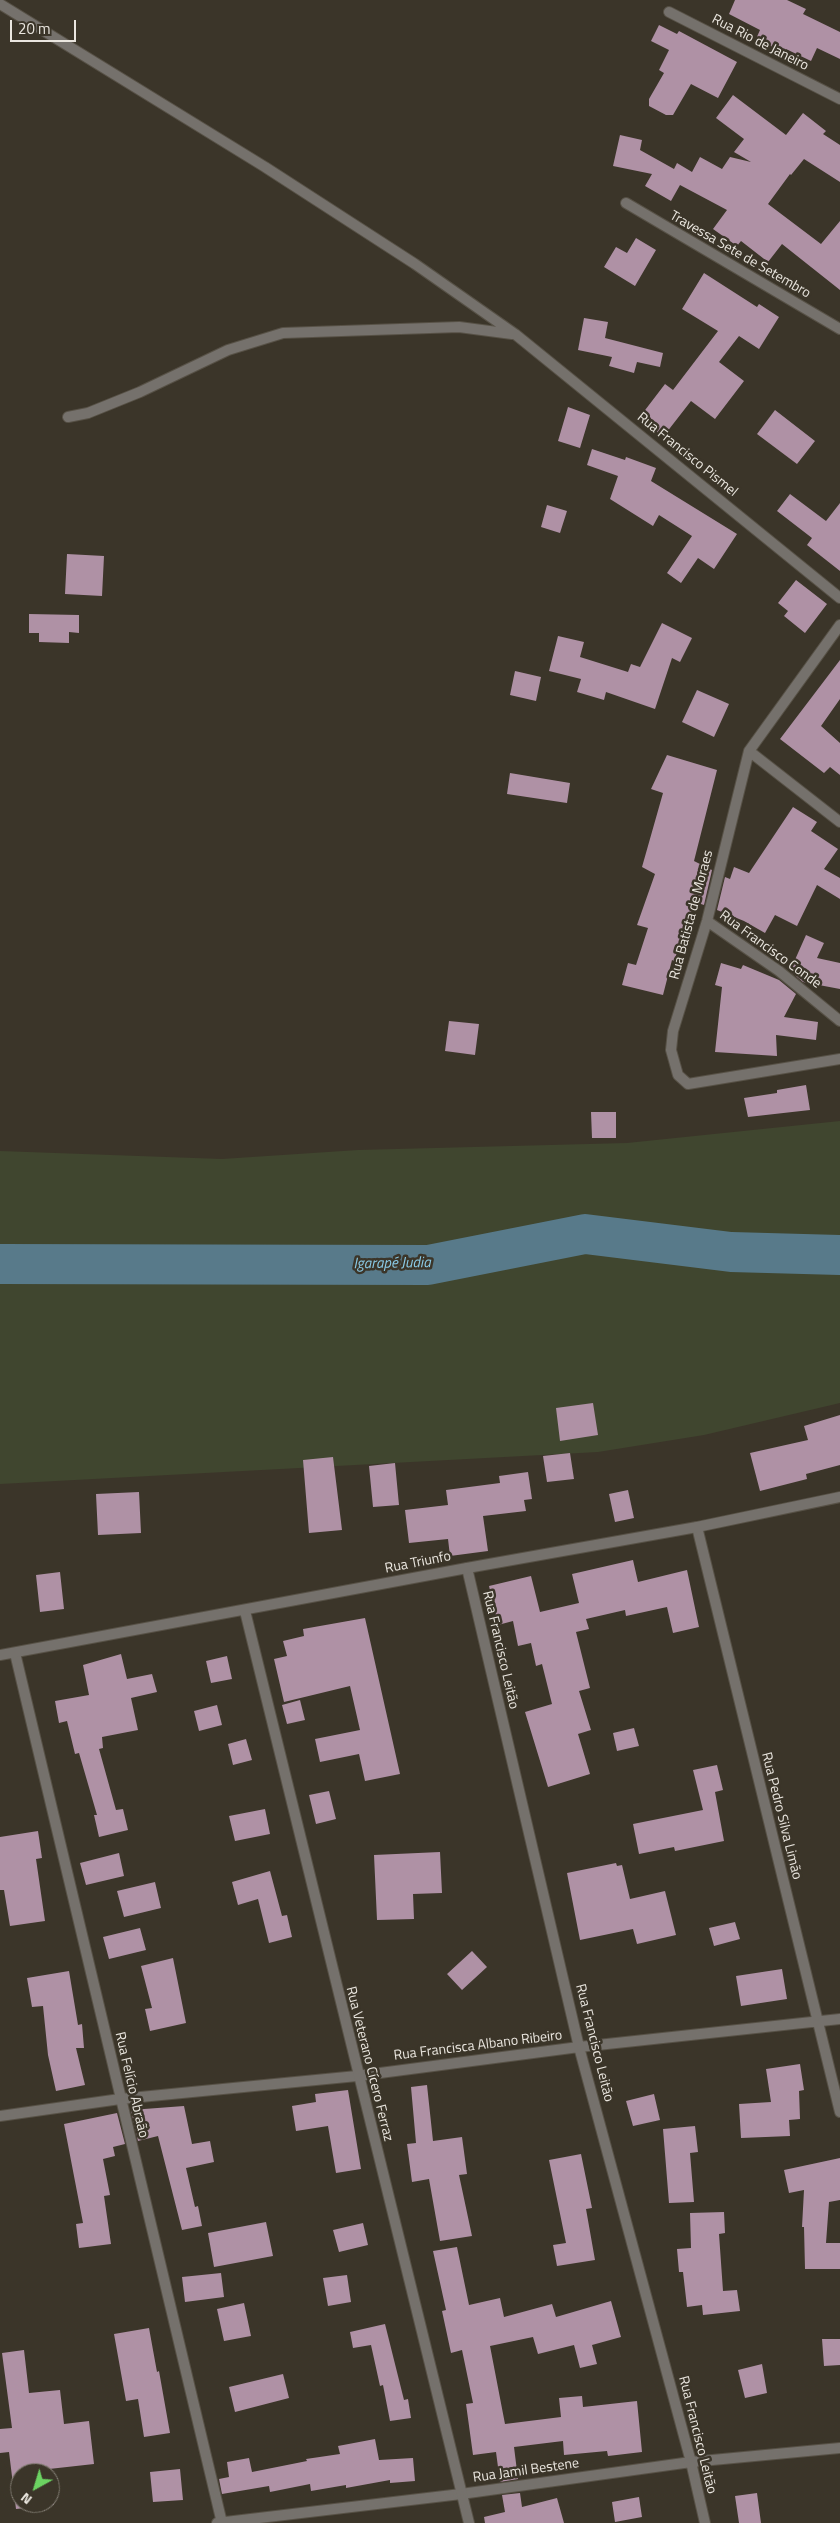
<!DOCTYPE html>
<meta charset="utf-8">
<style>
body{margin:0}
#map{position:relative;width:840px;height:2523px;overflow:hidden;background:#3b3529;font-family:"Titillium Web",sans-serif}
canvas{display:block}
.north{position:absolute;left:10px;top:2463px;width:50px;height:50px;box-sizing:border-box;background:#3b3529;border:1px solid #817c72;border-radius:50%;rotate:219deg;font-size:14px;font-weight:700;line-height:20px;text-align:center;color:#eae6df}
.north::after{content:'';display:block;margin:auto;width:18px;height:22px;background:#6cd362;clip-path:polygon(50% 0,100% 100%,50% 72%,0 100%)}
.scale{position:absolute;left:10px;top:20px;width:66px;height:22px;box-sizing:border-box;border:2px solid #eae6df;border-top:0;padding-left:6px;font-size:15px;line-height:18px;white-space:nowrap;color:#eae6df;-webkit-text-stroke:4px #3b3529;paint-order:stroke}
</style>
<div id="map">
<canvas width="840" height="2523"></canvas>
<div class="north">N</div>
<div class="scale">20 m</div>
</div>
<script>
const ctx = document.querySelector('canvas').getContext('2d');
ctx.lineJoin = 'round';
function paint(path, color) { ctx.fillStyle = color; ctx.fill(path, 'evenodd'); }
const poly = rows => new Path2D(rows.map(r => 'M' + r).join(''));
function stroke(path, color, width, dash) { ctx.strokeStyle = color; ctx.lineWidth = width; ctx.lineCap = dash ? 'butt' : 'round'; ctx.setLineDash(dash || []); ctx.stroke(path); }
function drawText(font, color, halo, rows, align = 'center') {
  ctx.font = font + ' "Titillium Web",sans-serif'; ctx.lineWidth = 5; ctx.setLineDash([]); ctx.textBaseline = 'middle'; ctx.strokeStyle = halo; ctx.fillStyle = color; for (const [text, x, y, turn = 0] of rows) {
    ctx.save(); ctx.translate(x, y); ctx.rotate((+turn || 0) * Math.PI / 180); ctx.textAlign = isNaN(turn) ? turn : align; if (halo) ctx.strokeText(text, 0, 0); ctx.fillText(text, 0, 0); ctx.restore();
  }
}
paint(poly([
 [840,1121,840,1403,704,1435,598,1452,0,1484,0,1151,222,1159,358,1150,627,1143]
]), '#40462f');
stroke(poly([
 [0,1264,428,1265,585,1234,731,1252,840,1255]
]), '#587a8a', 40);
paint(poly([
 [735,0,787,0,806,9,803,14,840,32,840,59,817,48,811,61,786,49,785,53,756,39,760,30,729,14],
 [659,25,677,34,679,31,737,62,718,98,691,84,673,115,666,115,649,106,649,99,664,73,659,70,669,50,651,41],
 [733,95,786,135,803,113,826,131,823,134,840,145,840,182,804,159,791,175,790,174,768,204,821,244,840,221,840,290,782,244,768,262,741,241,737,246,713,229,727,210,680,185,671,201,645,186,652,174,613,166,620,135,642,140,640,150,674,169,677,163,692,172,700,157,722,169,730,157,751,162,734,152,744,139,716,118],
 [636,238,656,250,635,286,604,267,616,247,627,253],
 [704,273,757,307,759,304,779,317,759,349,739,336,719,362,744,381,715,419,691,401,663,437,639,418,665,384,673,390,718,331,682,309],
 [584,318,608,322,605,338,663,353,660,367,637,362,634,373,609,366,612,357,578,350],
 [568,407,590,415,580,448,558,441],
 [775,410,815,441,797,464,757,434],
 [592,449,625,460,626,457,656,468,651,481,737,534,714,569,698,558,681,583,667,573,692,536,659,515,653,526,610,499,618,476,587,465],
 [790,494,826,521,840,503,840,571,807,545,812,538,777,511],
 [547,505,567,511,560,533,541,527],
 [67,554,104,556,102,596,65,594],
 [796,580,827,604,805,633,784,616,788,611,778,603],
 [29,614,79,615,79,633,69,632,69,643,39,642,39,633,29,633],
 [662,623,692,638,680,662,672,658,655,709,606,692,604,700,577,692,581,679,549,671,558,636,584,642,580,657,628,672,631,664,640,667],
 [840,660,840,699,821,726,840,743,840,775,830,767,824,773,780,739],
 [515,671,541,677,536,701,510,695],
 [697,690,729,704,714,737,682,722],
 [667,755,717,770,694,861,712,870,704,905,695,902,674,961,672,960,663,995,622,985,628,963,636,965,648,928,637,925,655,874,642,867,663,793,651,789],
 [510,773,570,783,567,803,507,794],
 [793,807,817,822,811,831,838,849,824,869,840,878,840,899,817,885,797,926,775,915,765,933,744,921,717,910,725,877,730,879,734,867,749,873],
 [806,935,824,943,817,958,840,963,840,989,803,982,790,971],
 [721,963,741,969,743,965,779,980,796,994,784,1017,818,1022,816,1040,776,1035,777,1056,715,1052,722,987,715,985],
 [449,1021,479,1024,475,1055,445,1051],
 [806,1085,810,1110,748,1117,744,1098,777,1093,777,1090],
 [591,1112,616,1112,616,1138,592,1138],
 [593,1403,598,1435,560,1441,556,1408],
 [840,1415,840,1465,806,1474,807,1479,760,1491,750,1453,808,1440,804,1426],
 [570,1453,574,1479,547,1482,543,1456],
 [333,1457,342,1530,309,1533,303,1460],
 [395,1463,399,1505,373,1507,369,1466],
 [528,1472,532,1499,524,1500,526,1511,483,1516,488,1551,450,1556,448,1539,409,1543,405,1510,448,1505,446,1490,500,1483,499,1476],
 [628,1490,634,1518,615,1522,609,1494],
 [139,1492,141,1533,98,1535,96,1494],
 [633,1560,638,1582,687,1570,699,1627,673,1633,667,1607,626,1616,625,1610,586,1619,589,1629,576,1632,590,1688,579,1691,591,1730,578,1734,590,1774,548,1787,525,1712,552,1704,542,1664,536,1666,531,1643,518,1646,513,1621,498,1625,489,1586,531,1576,540,1612,579,1603,572,1574],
 [60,1572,64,1609,40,1612,36,1575],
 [365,1618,400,1774,365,1781,359,1754,320,1762,315,1739,360,1730,350,1686,284,1702,274,1659,287,1656,283,1641,304,1636,303,1629],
 [121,1654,127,1679,152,1674,157,1692,131,1698,138,1730,102,1737,103,1748,99,1749,116,1810,123,1809,128,1830,99,1837,94,1815,97,1815,79,1753,75,1754,67,1721,59,1723,55,1701,89,1695,83,1665],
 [227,1656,232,1679,211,1683,206,1661],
 [300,1700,305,1720,287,1724,282,1705],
 [217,1705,222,1725,199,1731,194,1711],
 [634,1728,639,1746,617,1751,613,1733],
 [246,1739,252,1760,233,1765,228,1744],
 [717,1765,723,1790,715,1792,724,1841,675,1851,674,1847,639,1854,633,1824,703,1810,693,1770],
 [329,1791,336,1819,316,1824,309,1795],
 [265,1809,270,1834,235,1841,229,1816],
 [38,1831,42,1858,36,1859,45,1921,10,1926,4,1890,0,1890,0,1837],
 [440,1852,442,1893,413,1894,414,1919,377,1920,374,1855],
 [119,1853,124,1876,86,1885,80,1863],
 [616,1863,617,1866,622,1865,630,1899,665,1891,676,1935,637,1944,633,1929,580,1940,567,1873],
 [270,1871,282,1916,287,1915,292,1937,269,1943,258,1899,238,1905,232,1882],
 [155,1882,161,1908,124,1917,117,1891],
 [735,1922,740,1939,714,1946,709,1928],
 [140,1928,146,1950,109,1959,103,1937],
 [472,1951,487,1967,462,1990,447,1974],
 [173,1958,186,2023,150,2031,145,2009,152,2008,141,1966],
 [782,1969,787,1999,741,2006,736,1976],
 [69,1971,78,2025,82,2024,84,2048,76,2048,85,2085,56,2091,48,2055,43,2006,32,2007,27,1978],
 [800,2064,804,2090,799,2091,800,2119,789,2120,790,2136,741,2138,739,2104,771,2102,766,2069],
 [427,2085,433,2141,462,2137,467,2174,459,2175,472,2236,440,2241,429,2179,412,2182,407,2144,416,2143,411,2087],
 [348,2090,361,2169,336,2173,328,2126,296,2131,292,2106,316,2102,315,2094],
 [654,2094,660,2120,633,2126,626,2101],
 [184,2106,192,2144,210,2141,214,2162,186,2168,195,2207,198,2206,202,2226,182,2230,158,2136,138,2141,131,2110],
 [117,2113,125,2144,113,2147,115,2156,103,2159,110,2195,104,2196,111,2244,79,2248,76,2224,83,2223,64,2124],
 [695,2126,698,2152,690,2153,694,2202,669,2203,663,2129],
 [581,2154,592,2208,586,2209,595,2260,557,2266,553,2245,566,2243,549,2160],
 [840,2158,840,2200,829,2202,826,2243,840,2243,840,2269,805,2269,804,2227,802,2227,804,2190,789,2193,784,2170],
 [724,2212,725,2233,719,2234,723,2291,737,2290,740,2311,703,2315,702,2305,687,2307,683,2272,679,2272,677,2249,691,2248,690,2213],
 [266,2222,273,2256,214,2267,208,2233],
 [363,2223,368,2245,339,2252,333,2230],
 [457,2247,469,2305,500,2298,504,2317,552,2304,556,2317,611,2301,621,2337,592,2345,597,2364,580,2368,574,2345,538,2354,533,2337,490,2346,505,2424,561,2417,559,2398,582,2396,583,2407,637,2401,642,2452,608,2456,607,2451,564,2455,563,2441,514,2447,518,2479,500,2482,496,2452,473,2455,466,2404,473,2403,462,2350,451,2353,442,2311,446,2310,433,2251],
 [221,2273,224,2297,185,2302,182,2277],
 [347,2275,351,2302,328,2306,323,2278],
 [244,2303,251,2336,224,2341,217,2309],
 [385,2324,404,2400,408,2399,411,2418,390,2421,383,2385,380,2386,371,2345,353,2348,350,2332],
 [149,2328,157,2372,159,2371,170,2433,144,2437,138,2399,126,2401,114,2334],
 [822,2339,840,2339,840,2365,824,2366],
 [24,2350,29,2393,60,2390,64,2424,89,2421,94,2464,49,2469,50,2473,20,2473,20,2503,50,2503,50,2474,54,2505,16,2509,9,2452,0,2453,0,2429,12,2428,2,2353],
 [762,2364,767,2393,745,2398,738,2370],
 [283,2374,289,2398,235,2412,229,2387],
 [375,2439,379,2460,413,2458,415,2481,390,2483,390,2480,346,2488,346,2485,311,2491,310,2484,270,2492,269,2486,222,2494,219,2479,229,2477,227,2462,249,2458,252,2472,307,2461,306,2459,340,2454,338,2446],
 [180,2469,183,2500,153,2502,150,2472],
 [520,2493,522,2507,557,2498,564,2523,485,2523,484,2517,505,2512,502,2495],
 [757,2493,761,2523,739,2523,735,2496],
 [639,2497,642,2517,615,2522,612,2502]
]), '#af91a5');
const minor = poly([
 [0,4,265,167,415,264,515,334,840,598],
 [669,12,840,99],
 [626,203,840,329],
 [68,417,88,413,140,392,228,350,283,333,459,327,512,334],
 [840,625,749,751,707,921,673,1031,671,1050,678,1075,688,1084,840,1059],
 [749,751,840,822],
 [707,921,779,971,840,1021],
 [697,1527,840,2112],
 [467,1568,579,2047,691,2462,705,2523],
 [15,1653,222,2523],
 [0,2116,120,2099,357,2076,579,2047,840,2019],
 [217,2523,461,2494,691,2462,840,2448]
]);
const tertiary = poly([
 [245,1611,469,2523],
 [0,1655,467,1568,697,1527,840,1497]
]);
stroke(minor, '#575146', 12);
stroke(tertiary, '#575146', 12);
stroke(minor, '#75716c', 10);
stroke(tertiary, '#75716c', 10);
drawText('14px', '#eae6df', '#3b3529', [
 ["Rua Rio de Janeiro",760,43,27],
 ["Travessa Sete de Setembro",740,255,30],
 ["Rua Francisco Pismel",687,455,39],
 ["Rua Batista de Moraes",692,915,-75],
 ["Rua Francisco Conde",770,950,36],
 ["Rua Triunfo",418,1563,-11],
 ["Rua Francisco Leitão",500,1650,77],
 ["Rua Pedro Silva Limão",781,1816,76],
 ["Rua Francisco Leitão",594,2043,76],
 ["Rua Francisca Albano Ribeiro",478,2046,-7],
 ["Rua Veterano Cícero Ferraz",369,2064,76],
 ["Rua Felício Abraão",131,2085,77],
 ["Rua Francisco Leitão",697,2435,76],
 ["Rua Jamil Bestene",526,2471,-8]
]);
drawText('italic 15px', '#8bcbe7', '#3b3529', [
 ["Igarapé Judia",392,1264,-1]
]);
</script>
